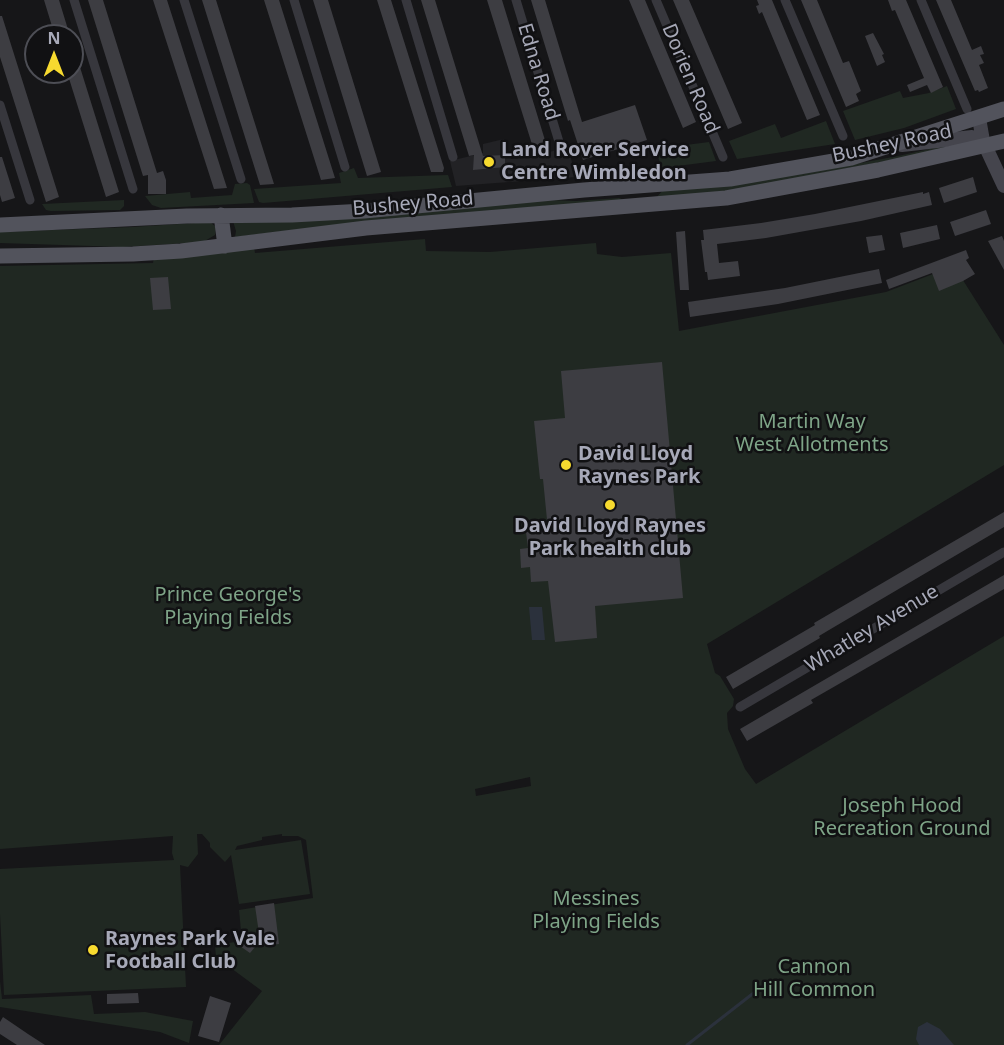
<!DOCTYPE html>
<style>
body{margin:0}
#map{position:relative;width:1004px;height:1045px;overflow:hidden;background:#161618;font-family:"Noto Sans",sans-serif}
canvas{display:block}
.north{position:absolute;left:24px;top:24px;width:60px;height:60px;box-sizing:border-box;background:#111113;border:2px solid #4d4e55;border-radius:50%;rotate:0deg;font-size:16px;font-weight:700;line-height:24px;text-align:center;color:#a7a9b8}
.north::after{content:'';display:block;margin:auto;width:21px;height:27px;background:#f7da2f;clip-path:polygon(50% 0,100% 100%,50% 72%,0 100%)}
</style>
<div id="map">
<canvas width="1004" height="1045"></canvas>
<div class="north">N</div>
</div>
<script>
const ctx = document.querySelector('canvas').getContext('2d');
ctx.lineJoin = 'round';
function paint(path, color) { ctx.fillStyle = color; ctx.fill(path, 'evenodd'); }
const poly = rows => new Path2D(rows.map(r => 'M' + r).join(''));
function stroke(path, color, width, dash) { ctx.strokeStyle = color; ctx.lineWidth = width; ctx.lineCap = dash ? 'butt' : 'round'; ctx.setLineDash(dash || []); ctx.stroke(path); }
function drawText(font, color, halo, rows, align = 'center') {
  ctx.font = font + ' "Noto Sans",sans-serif'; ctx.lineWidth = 5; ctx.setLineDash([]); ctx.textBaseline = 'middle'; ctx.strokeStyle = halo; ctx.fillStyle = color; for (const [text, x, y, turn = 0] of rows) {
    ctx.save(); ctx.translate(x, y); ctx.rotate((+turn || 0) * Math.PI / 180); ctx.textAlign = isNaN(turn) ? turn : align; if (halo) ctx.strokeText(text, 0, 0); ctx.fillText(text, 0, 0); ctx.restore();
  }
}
paint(poly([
 [504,139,511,159,532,157,553,151,567,144,576,177,456,186,450,161,483,153,483,144]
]), '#222225');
paint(poly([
 [947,86,956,109,904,128,855,140,843,111,900,91,903,98,929,93],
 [826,121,835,144,737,159,729,141,775,124,781,138],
 [709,142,716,161,662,168,655,149],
 [957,143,960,144,897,159,733,190,655,199,664,189,801,174,898,156],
 [354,168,358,178,448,175,452,187,263,203,259,202,254,189,341,183,339,173],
 [247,183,250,185,254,203,161,208,152,205,145,196,190,192,191,198,232,195,235,184],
 [619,198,624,200,363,222,235,237,236,231,233,221,550,200,576,201],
 [124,200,124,206,120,210,51,211,46,210,42,204],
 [210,222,216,227,215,235,203,242,123,247,0,243,0,232,132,227],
 [425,239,426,251,490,252,596,243,597,254,622,257,671,253,679,331,886,292,954,266,1004,345,1004,465,707,644,715,673,720,676,734,699,733,706,727,713,728,729,745,769,756,784,1004,636,1004,1045,219,1045,262,991,216,957,215,945,242,941,239,910,313,898,306,840,298,836,282,836,282,834,262,837,262,840,237,846,235,850,301,840,310,894,239,904,231,855,225,862,210,847,210,843,202,834,197,834,198,854,188,867,180,865,186,987,4,995,0,914,0,869,174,860,172,853,173,836,0,849,0,266,153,263,154,257,254,247,255,253],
 [530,777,531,786,476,796,475,789],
 [0,981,2,999,91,995,94,1014,145,1012,193,1021,189,1043,160,1032,0,1007]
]), '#202822');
paint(poly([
 [529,607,542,607,545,640,532,640],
 [927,1022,940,1029,954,1045,919,1045,916,1039,918,1027]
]), '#2b313c');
stroke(poly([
 [687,1045,760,988]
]), '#2b313c', 3);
paint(poly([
 [44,0,59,0,70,36,55,36],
 [88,0,103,0,157,173,163,171,166,180,166,194,148,194,148,175,143,176],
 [153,0,167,0,227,188,214,189],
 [202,0,216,0,274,184,260,185],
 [264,0,279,0,335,178,321,180],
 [313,0,328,0,381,172,367,176],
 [377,0,391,0,444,168,443,172,431,172],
 [421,0,435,0,483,156,505,155,505,167,473,170,474,155,469,156],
 [487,0,502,0,548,150,535,154],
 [531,0,545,0,582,122,635,105,647,140,583,160,570,120,568,121],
 [629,0,645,0,696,122,683,128],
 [673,0,689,0,742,123,728,129],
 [757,0,772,0,820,115,807,120,762,12,759,14,756,6,759,5],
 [801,0,817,0,843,63,849,61,861,91,856,94,859,101,846,107],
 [888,0,906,0,943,87,931,93,927,85,910,92,907,85,924,78,895,10,892,11],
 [936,0,951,0,972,50,981,46,984,54,980,55,984,63,979,65,988,88,979,92,978,90,975,91],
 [0,16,2,16,59,197,46,202,0,57],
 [873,33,884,54,882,55,885,62,877,66,865,36],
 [72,48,74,48,119,192,106,197,67,72,72,72],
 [0,157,2,157,15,198,2,202,0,195],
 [973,177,977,192,944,203,939,188],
 [923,192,923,194,929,192,932,205,861,221,766,238,717,244,719,263,738,261,740,276,708,280,707,272,705,272,701,240,704,240,703,230,761,223,815,214],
 [986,210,991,224,955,236,950,222],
 [937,225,940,239,903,248,900,233],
 [685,231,689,290,680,290,676,232],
 [882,235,885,250,869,253,866,237],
 [1002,236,1004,241,1004,270,988,241],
 [966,250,969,258,966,260,975,274,963,281,939,291,932,273,889,289,886,280],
 [879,269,882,283,778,304,690,317,688,302,785,288],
 [168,277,171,309,153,310,150,278],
 [662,362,683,598,595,606,597,638,555,642,548,581,531,582,530,567,521,568,520,549,528,548,526,532,548,530,543,479,540,479,534,421,565,418,561,371],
 [1004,512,1004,527,829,630,819,636,820,638,733,689,726,677,815,625,814,623],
 [1004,575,1004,589,811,700,813,703,747,741,740,729],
 [274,903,279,944,260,946,260,941,250,953,237,944,260,940,255,906],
 [138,993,139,1003,107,1004,107,994],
 [210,996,231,1003,219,1042,198,1036],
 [3,1017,28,1034,45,1045,17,1045,0,1034,0,1022]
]), '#3d3d42');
stroke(poly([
 [74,0,133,189],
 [184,0,241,179],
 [294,0,345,167],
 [406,0,453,157],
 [516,0,560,145],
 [656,0,723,157],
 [785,0,843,136],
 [921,0,967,109],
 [0,105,30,200],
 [740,707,1004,552]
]), '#37373d', 9);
stroke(poly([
 [979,118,983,141,1004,186],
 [902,145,972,137,983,141]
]), '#45454d', 14);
stroke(poly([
 [221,215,225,246],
 [0,225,187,216,292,215,364,211,584,190,730,179,851,158,1004,109],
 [0,256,133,254,181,251,366,228,726,198,878,170,1004,141]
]), '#52535c', 15);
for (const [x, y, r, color] of [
 [489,162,6,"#f7da2f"],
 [566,465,6,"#f7da2f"],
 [610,505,6,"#f7da2f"],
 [93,950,6,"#f7da2f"]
]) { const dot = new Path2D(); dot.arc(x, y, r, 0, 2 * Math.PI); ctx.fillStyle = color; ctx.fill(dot); stroke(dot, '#111113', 2); }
drawText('20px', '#a7a9b8', '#111113', [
 ["Edna Road",538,72,73],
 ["Dorien Road",690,79,67],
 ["Bushey Road",892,144,-12],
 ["Bushey Road",413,204,-5],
 ["Whatley Avenue",872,629,-31]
]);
drawText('bold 20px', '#a7a9b8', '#111113', [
 ["Land Rover Service",501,150],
 ["Centre Wimbledon",501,173],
 ["David Lloyd",578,454],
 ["Raynes Park",578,477],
 ["David Lloyd Raynes",610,526,"center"],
 ["Park health club",610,549,"center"],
 ["Raynes Park Vale",105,939],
 ["Football Club",105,962]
], 'left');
drawText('20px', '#7ea487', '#111113', [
 ["Martin Way",812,422],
 ["West Allotments",812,445],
 ["Prince George's",228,595],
 ["Playing Fields",228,618],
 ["Joseph Hood",902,806],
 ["Recreation Ground",902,829],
 ["Messines",596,899],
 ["Playing Fields",596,922],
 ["Cannon",814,967],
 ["Hill Common",814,990]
]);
</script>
